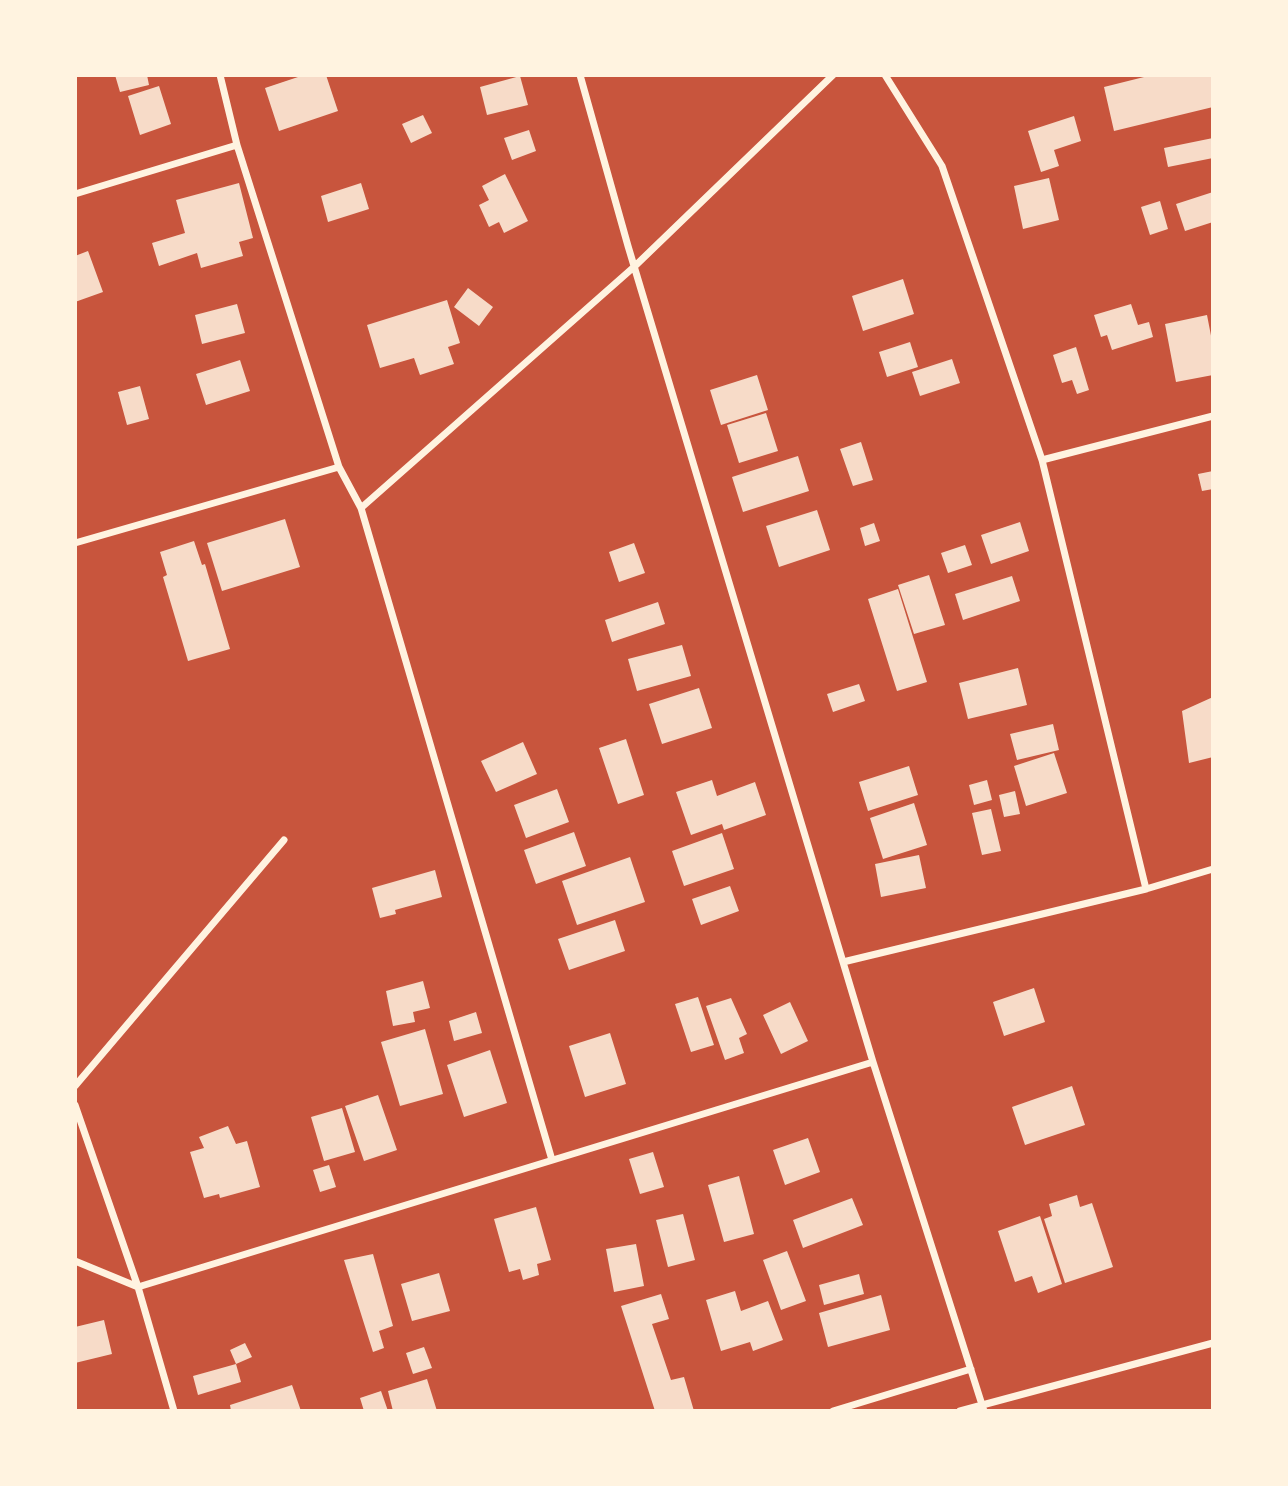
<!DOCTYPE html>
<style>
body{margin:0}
#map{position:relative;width:1288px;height:1486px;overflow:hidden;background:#c8553d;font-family:"Alegreya Sans",sans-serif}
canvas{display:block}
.frame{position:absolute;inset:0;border:77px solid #fff3e0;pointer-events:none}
</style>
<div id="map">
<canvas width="1288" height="1486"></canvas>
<div class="frame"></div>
</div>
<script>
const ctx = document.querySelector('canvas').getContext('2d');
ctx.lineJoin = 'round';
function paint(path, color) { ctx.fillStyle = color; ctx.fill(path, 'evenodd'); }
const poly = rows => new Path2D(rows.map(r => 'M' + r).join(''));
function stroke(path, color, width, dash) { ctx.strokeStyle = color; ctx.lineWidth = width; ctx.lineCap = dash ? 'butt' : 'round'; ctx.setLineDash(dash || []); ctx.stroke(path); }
paint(poly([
 [115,75,147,75,149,85,120,92],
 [304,75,326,75,338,111,279,131,265,88],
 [1152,75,1213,75,1213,107,1114,131,1104,87],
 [520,76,528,105,487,115,480,87],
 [159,86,171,124,140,135,128,96],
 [423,115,432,133,411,143,402,124],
 [1074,116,1081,141,1054,150,1059,166,1041,172,1028,131],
 [529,130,536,151,512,160,504,138],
 [1213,138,1213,158,1168,167,1164,148],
 [505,174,528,221,504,233,499,222,489,227,479,205,489,200,482,186],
 [1049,178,1059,220,1023,229,1014,186],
 [239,183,253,238,239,242,243,256,201,268,197,253,159,266,152,243,185,233,176,200],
 [361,183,369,209,328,222,321,196],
 [1213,192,1213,222,1185,231,1176,204],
 [1160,201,1168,229,1150,235,1141,207],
 [88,251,103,292,75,302,75,256],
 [903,279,914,314,863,331,852,296],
 [468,288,493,307,479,326,454,307],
 [447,300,460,343,448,347,454,364,420,375,414,358,380,368,367,325],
 [237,304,245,333,202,344,195,315],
 [1131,304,1138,325,1149,322,1153,337,1112,350,1107,335,1101,337,1094,315],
 [1207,315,1213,346,1213,375,1176,382,1165,324],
 [910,342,918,367,887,377,879,352],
 [1076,347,1089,390,1077,394,1072,380,1062,383,1053,355],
 [952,359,960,383,920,396,912,372],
 [240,360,250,391,206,405,196,374],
 [757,375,768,410,721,425,710,390],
 [140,386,149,419,127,425,118,392],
 [766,413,778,451,739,463,727,425],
 [861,442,873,480,853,486,840,449],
 [798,456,809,491,743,512,732,477],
 [1213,471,1213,489,1202,491,1198,474],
 [817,510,830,550,779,567,766,526],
 [285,519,300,567,222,591,207,543],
 [1020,522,1029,551,991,564,981,535],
 [874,523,880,541,865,546,860,528],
 [194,541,202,565,205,564,230,649,188,661,163,577,167,575,160,552],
 [634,543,645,573,619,582,609,552],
 [965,545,972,565,948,573,941,553],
 [929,575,945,625,914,634,898,585],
 [1012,576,1020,601,963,620,955,594],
 [898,589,927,682,897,691,868,599],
 [658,602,665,624,612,642,605,620],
 [682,645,691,676,637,691,628,659],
 [1018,668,1027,705,968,719,959,683],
 [859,684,865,701,833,712,827,694],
 [699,688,712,728,662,744,649,704],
 [1213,697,1213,757,1189,763,1182,711],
 [1053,724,1059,750,1017,760,1010,734],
 [626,739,644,795,618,804,599,748],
 [523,742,537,774,496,792,481,761],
 [1054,753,1067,793,1026,806,1014,766],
 [909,766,918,795,868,811,859,782],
 [712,780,717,796,755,782,766,815,724,830,722,824,691,835,676,792],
 [987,780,992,800,974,805,969,785],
 [557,789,569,822,526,838,514,805],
 [1015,791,1020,814,1004,817,999,795],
 [914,803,927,845,883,859,870,818],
 [991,809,1001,851,982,855,972,813],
 [574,832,586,866,536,884,524,850],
 [722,833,734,869,684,886,672,851],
 [919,855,926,888,881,897,875,864],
 [630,857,645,902,577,925,562,881],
 [435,870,442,897,395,910,396,914,380,918,372,888],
 [730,886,739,911,701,925,692,899],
 [615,920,625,951,569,970,558,939],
 [423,981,430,1008,413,1012,415,1022,393,1026,386,991],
 [1034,988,1045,1022,1004,1036,993,1002],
 [698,997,714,1045,691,1052,675,1004],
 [731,998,747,1034,739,1038,744,1053,725,1060,706,1006],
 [790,1002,808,1041,781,1054,763,1015],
 [476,1012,482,1033,454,1041,449,1021],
 [425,1029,443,1094,400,1106,381,1042],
 [610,1033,626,1084,585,1097,569,1046],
 [490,1050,507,1103,464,1117,447,1065],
 [1072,1086,1085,1125,1025,1145,1012,1107],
 [378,1095,397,1150,364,1161,345,1106],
 [342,1108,355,1152,324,1161,311,1117],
 [228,1126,236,1144,247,1141,260,1187,220,1198,219,1194,204,1198,190,1152,204,1148,199,1137],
 [808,1138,820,1172,785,1185,773,1150],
 [653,1152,664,1187,640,1194,629,1159],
 [329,1165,336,1187,320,1192,313,1170],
 [739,1176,754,1234,724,1242,708,1185],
 [1077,1195,1080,1207,1092,1203,1113,1267,1065,1283,1044,1219,1052,1216,1049,1204],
 [852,1198,863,1225,803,1248,793,1220],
 [536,1207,551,1260,537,1264,539,1275,523,1280,520,1269,509,1272,494,1219],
 [683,1214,695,1260,668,1267,656,1220],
 [1040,1216,1062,1284,1038,1293,1032,1276,1015,1282,998,1231],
 [636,1244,644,1286,614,1292,606,1249],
 [787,1251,806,1301,781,1310,763,1260],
 [373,1254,393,1326,379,1331,384,1348,373,1352,344,1260],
 [439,1273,450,1311,412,1321,401,1284],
 [859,1274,864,1294,824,1305,819,1285],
 [735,1291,741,1311,768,1301,783,1340,753,1351,750,1342,721,1351,706,1300],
 [661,1294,669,1319,652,1324,671,1380,684,1377,694,1411,655,1411,621,1306],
 [881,1295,890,1330,828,1347,819,1313],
 [104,1320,112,1354,75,1363,75,1327],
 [245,1343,252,1357,236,1364,230,1350],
 [424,1347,432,1368,413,1374,406,1353],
 [236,1364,241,1382,198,1395,193,1376],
 [427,1379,437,1411,393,1411,388,1391],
 [292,1385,301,1411,231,1411,230,1405],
 [381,1391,388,1411,364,1411,360,1398]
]), '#f7dbc8');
stroke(poly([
 [220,75,237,145,339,467,361,508,552,1160],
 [580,75,628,246,873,1062,984,1411],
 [885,75,942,166,1042,460,1146,889],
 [75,194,237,145],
 [1042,460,1213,416],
 [361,508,635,266,833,75],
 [75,543,339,467],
 [843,962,1146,889,1213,869],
 [75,1086,284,840],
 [75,1105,138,1287,174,1411],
 [75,1261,138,1287,873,1062],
 [833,1411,971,1369],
 [960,1411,1213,1343]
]), '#fff3e0', 7);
</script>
